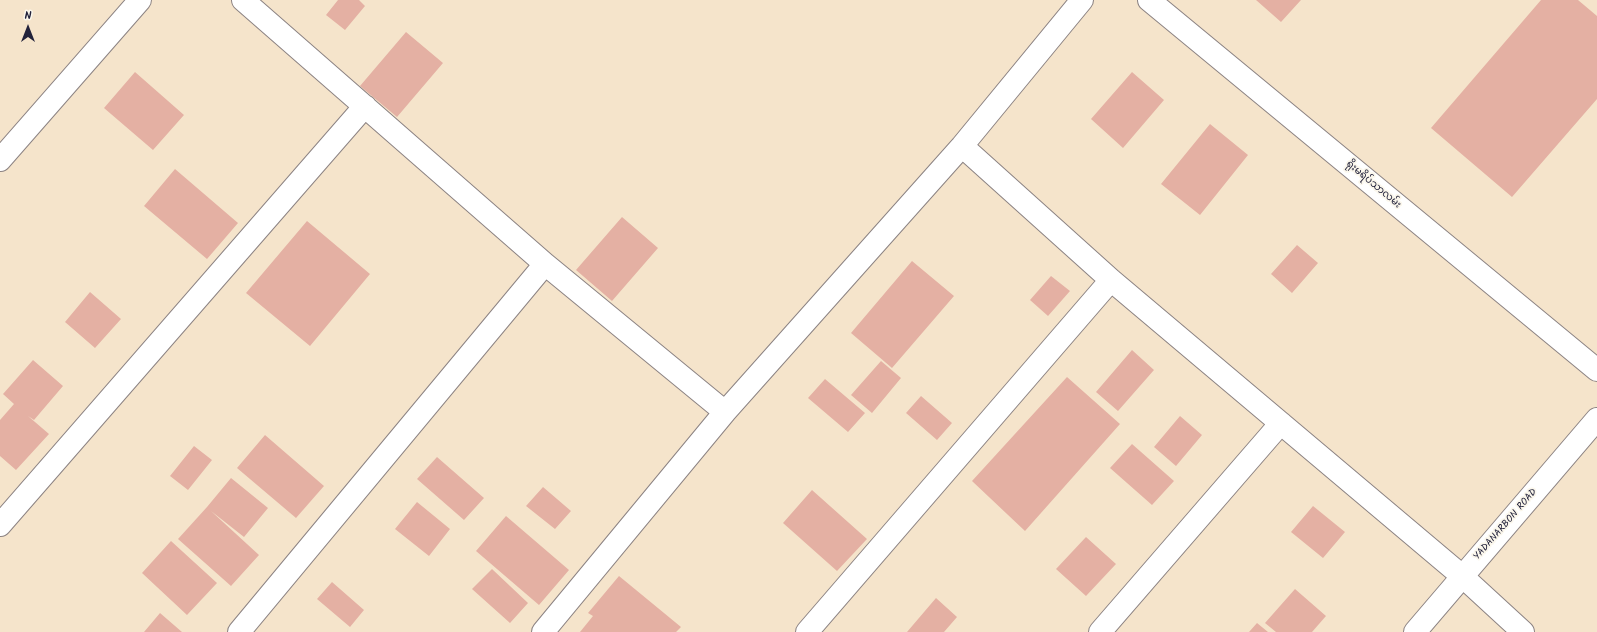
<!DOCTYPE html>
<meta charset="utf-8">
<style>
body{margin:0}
#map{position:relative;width:1597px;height:632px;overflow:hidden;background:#f5e4cb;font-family:Kalam,sans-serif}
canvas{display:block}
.north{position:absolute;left:8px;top:8px;width:40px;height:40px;-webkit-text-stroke:3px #fbf7ec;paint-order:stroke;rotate:0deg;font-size:11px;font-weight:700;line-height:16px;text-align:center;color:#22223b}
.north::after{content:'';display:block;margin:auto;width:14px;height:18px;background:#22223b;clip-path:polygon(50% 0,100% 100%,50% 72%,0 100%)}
</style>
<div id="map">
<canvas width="1597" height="632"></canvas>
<div class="north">N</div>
</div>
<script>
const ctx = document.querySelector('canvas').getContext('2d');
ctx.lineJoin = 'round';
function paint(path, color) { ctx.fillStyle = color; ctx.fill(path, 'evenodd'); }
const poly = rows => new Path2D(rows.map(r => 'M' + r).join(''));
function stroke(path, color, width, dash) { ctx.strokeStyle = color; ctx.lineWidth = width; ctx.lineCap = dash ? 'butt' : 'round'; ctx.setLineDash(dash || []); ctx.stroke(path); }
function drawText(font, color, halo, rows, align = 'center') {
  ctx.font = font + ' Kalam,"Noto Sans Myanmar",sans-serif'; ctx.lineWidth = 3.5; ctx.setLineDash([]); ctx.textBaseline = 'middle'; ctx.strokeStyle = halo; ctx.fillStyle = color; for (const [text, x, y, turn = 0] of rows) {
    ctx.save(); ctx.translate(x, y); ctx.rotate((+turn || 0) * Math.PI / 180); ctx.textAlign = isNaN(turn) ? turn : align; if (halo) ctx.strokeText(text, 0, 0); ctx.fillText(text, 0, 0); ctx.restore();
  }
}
paint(poly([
 [338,0,359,0,365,6,345,30,326,15],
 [1256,0,1301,0,1281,22],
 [1541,0,1578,0,1597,16,1597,99,1512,197,1431,128],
 [406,32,443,63,397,117,360,86],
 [135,72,184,115,153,150,104,108],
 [1132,72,1164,100,1123,148,1091,119],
 [1210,124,1248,155,1200,215,1161,184],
 [175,169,238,223,207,259,144,206],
 [622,217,658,248,612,301,576,270],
 [307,221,370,274,310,346,246,293],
 [1297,245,1318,263,1292,293,1271,274],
 [912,261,954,296,892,368,851,333],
 [1051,276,1070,291,1048,316,1030,300],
 [90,292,121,319,95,348,65,322],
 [1132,350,1154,370,1118,411,1096,392],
 [33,360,63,386,34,420,28,416,49,434,16,470,0,456,0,420,14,404,3,394],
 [881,361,901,378,872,413,851,395],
 [1067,377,1120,424,1025,531,972,481],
 [825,379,865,413,848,432,808,398],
 [921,396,952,423,937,440,906,413],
 [1180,416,1202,435,1176,466,1154,447],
 [265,435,324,486,296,518,237,468],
 [1132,444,1174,481,1152,505,1110,468],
 [194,446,212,460,188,490,170,476],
 [437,457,484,498,464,520,417,479],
 [231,478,268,508,244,537,211,511,259,555,231,586,178,539,207,507],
 [543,487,571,511,555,529,526,506],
 [812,490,867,539,837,571,783,523],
 [417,502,450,529,429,556,395,529],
 [1313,506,1345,532,1323,558,1291,532],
 [506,516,569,570,539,605,476,551],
 [1086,537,1116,564,1086,596,1056,569],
 [171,541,217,583,187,615,142,573],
 [492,569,528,603,510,623,472,589],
 [619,576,681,627,676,632,580,632,593,616,588,613],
 [332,582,364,610,350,627,317,599],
 [1295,589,1326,616,1312,632,1276,632,1265,623],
 [936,598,957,617,944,632,907,632],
 [160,613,182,632,144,632],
 [1257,623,1268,632,1249,632]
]), '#e4b0a3');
const minor = poly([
 [243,0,545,264,725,412],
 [962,146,1111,280,1462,576,1523,632],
 [0,160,140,0],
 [0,525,365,106],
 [239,632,545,264],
 [543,632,725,412,962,146,1082,0],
 [807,632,1111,280],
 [1100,632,1281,423]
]);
const tertiary = poly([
 [1149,0,1597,370],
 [1415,632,1597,419]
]);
stroke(minor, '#8c8383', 24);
stroke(tertiary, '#8c8383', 24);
stroke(minor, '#fff', 22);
stroke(tertiary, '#fff', 22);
drawText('10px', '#22223b', '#fbf7ec', [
 ["ရိုးမရိပ်သာလမ်း",1373,185,40],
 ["YADANARBON ROAD",1506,525,-49]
]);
</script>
